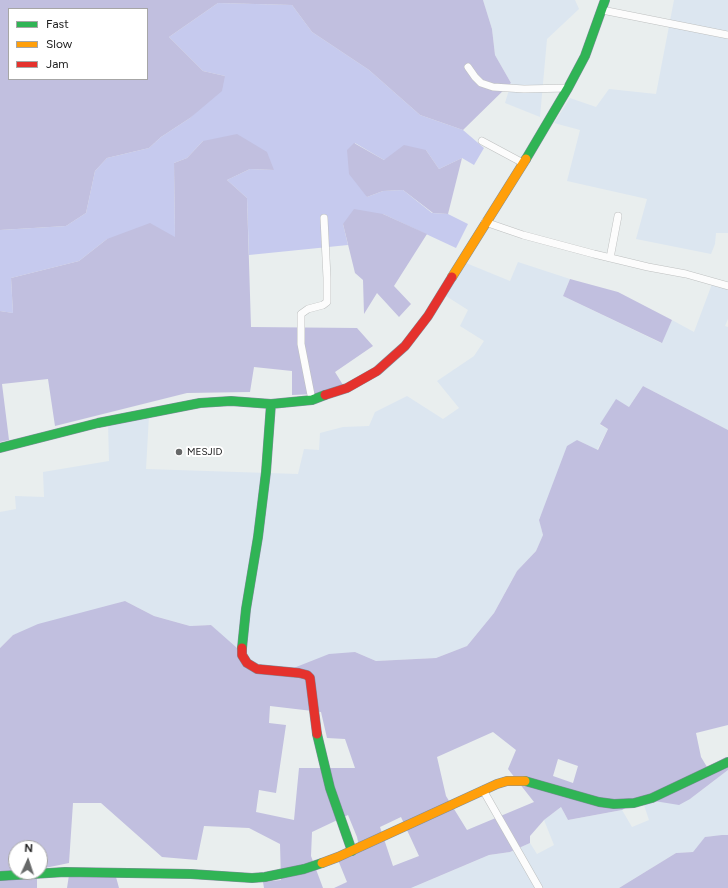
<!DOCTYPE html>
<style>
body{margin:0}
#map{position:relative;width:728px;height:888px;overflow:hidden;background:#e9eeee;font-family:Figtree,sans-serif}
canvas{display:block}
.legend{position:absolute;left:8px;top:8px;width:140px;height:72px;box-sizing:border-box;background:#fff;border:1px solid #a6a6a6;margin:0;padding:5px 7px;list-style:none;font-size:12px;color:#202020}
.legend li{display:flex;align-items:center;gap:8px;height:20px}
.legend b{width:20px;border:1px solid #a6a6a6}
.north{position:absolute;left:8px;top:840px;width:40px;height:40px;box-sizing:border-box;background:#fff;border:1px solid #a6a6a6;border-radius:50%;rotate:3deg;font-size:11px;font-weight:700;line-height:16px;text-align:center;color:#202020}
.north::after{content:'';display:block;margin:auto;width:14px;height:18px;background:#666868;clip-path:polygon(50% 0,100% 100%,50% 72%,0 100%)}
</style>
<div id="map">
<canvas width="728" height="888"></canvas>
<ul class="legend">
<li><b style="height:5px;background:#30b455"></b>Fast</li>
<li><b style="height:5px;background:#ff9f0a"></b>Slow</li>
<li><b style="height:5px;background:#e5322d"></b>Jam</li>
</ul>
<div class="north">N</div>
</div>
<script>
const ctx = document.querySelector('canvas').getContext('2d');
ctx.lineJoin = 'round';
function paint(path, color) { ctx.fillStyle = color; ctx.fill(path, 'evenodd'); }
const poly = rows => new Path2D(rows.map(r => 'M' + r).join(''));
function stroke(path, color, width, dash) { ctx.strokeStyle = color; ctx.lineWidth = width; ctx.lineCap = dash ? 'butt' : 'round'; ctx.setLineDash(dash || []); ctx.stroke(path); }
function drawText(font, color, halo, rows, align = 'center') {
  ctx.font = font + ' Figtree,sans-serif'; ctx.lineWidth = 4; ctx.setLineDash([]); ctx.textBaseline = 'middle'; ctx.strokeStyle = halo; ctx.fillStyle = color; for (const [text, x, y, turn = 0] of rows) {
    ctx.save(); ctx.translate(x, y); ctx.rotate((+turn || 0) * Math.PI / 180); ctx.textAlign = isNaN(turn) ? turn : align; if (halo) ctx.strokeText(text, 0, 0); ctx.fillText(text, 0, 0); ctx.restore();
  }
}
paint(poly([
 [483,0,575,0,579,9,547,39,540,117,505,103,511,83,495,55,492,29],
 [674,0,728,0,728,233,716,233,715,244,711,254,636,239,647,199,567,181,580,130,554,123,570,98,596,107,609,89,656,94],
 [518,262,570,279,563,296,661,343,672,320,694,332,712,284,728,288,728,319,725,326,728,327,728,430,643,386,629,407,616,400,600,425,608,429,597,450,577,440,539,519,543,535,536,551,517,571,494,613,467,646,436,658,376,661,355,652,281,673,249,665,211,625,190,626,154,616,125,601,13,635,0,648,0,512,16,509,15,496,44,497,43,472,109,461,108,423,149,415,146,469,298,474,304,449,319,450,320,433,343,427,369,426,375,412,407,396,443,419,459,408,437,381,474,356,484,341,460,326,468,310,446,296,466,263,510,281],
 [728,770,728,835,706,837,693,852,676,853,619,888,411,888,489,855,510,852,530,843,537,854,554,845,544,820,561,807,568,820,622,810,632,827,649,820,642,799,690,799]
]), '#dce6f0');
paint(poly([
 [218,3,292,5,312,32,369,70,420,115,463,130,484,148,474,165,462,158,439,169,426,150,384,160,355,143,367,197,383,191,403,190,432,213,448,214,468,224,456,248,383,214,343,224,348,245,249,255,247,198,227,180,250,169,274,170,203,141,187,158,174,163,175,237,107,239,79,261,11,278,13,313,0,311,0,230,66,226,86,213,95,171,107,158,149,148,161,137,190,118,225,76,203,71,169,37]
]), '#c6caee');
paint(poly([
 [0,0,483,0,492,29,495,55,511,83,463,130,420,115,369,70,312,32,292,5,218,3,169,37,203,71,225,76,222,91,190,118,161,137,149,148,107,158,95,171,86,213,66,226,0,230],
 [9,9,147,9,147,79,9,79],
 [237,134,267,152,274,170,250,169,227,180,247,198,251,327,357,328,373,346,335,372,343,385,317,394,292,395,292,371,254,367,250,392,187,393,55,426,48,379,2,384,9,440,0,442,0,311,13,313,11,278,79,261,107,239,150,223,175,237,174,163,187,158,203,141],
 [354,143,384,160,404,145,426,150,439,169,462,158,448,214,433,213,403,190,383,191,367,197,349,174,347,150],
 [354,209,383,214,427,234,394,286,411,304,399,317,377,293,364,314,363,280,355,273,343,224],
 [570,279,618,292,672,320,662,343,563,296],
 [643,386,728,430,728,725,696,733,701,757,707,767,726,757,728,757,728,770,690,799,679,805,642,799,622,810,568,820,561,807,544,820,530,836,530,843,510,852,489,855,411,888,334,888,347,882,338,860,360,851,357,837,348,815,312,832,311,856,323,888,264,888,263,882,281,880,280,844,249,828,204,826,197,860,162,857,101,803,73,803,69,863,40,869,40,848,16,848,16,872,37,872,37,888,0,888,0,648,13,635,38,624,125,601,154,616,190,626,211,625,237,648,249,665,281,673,329,654,355,652,376,661,436,658,467,646,494,613,517,571,536,551,543,535,539,520,567,446,577,440,598,450,608,429,600,424,616,399,629,407],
 [270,706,321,712,327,738,345,739,355,768,299,768,294,820,256,812,259,790,276,793,286,725,269,723],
 [493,732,516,750,508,769,534,802,467,830,446,796,437,757],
 [558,759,578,766,573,783,553,776],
 [401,817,419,856,393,866,380,827],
 [722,835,728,835,728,888,619,888,676,853,693,852,705,837],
 [69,875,116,877,119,888,67,888]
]), '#c1bfdf');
const street = poly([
 [602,10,728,35],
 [468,67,475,77,481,83,493,87,524,89,568,88],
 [482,141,523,163],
 [485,222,523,235,594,254,648,267,686,274,728,286],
 [610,258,618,216],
 [312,400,301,344,301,314,308,309,323,305,327,302,327,278,324,218],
 [483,790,539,888]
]);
const fast = poly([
 [526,159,568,88,585,56,605,0],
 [0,448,98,423,200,403,231,401,271,404,312,400,325,395],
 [242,648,246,609,258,537,266,472,271,404],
 [317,734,330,788,352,851],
 [525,781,599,802,614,804,634,803,652,798,728,762],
 [0,876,65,872,191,874,252,878,265,877,304,869,322,863]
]);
const slow = poly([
 [452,277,526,159],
 [322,863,338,857,497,784,507,781,525,781]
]);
const jam = poly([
 [325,395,347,388,377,371,405,346,428,316,452,277],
 [242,648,242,655,247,663,257,669,299,673,307,675,310,678,317,734]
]);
stroke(street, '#bec0c0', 8);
stroke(fast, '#7f8d9a', 10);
stroke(slow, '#7f8d9a', 10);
stroke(jam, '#7f8d9a', 10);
stroke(street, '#fcfcfc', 7);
stroke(fast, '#30b455', 9);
stroke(slow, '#ff9f0a', 9);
stroke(jam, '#e5322d', 9);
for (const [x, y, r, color] of [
 [179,452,4,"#666868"]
]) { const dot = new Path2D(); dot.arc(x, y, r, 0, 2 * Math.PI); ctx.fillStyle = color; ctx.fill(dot); stroke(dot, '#fff', 1.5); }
drawText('10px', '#202020', '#fff', [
 ["MESJID",187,452]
], 'left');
</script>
